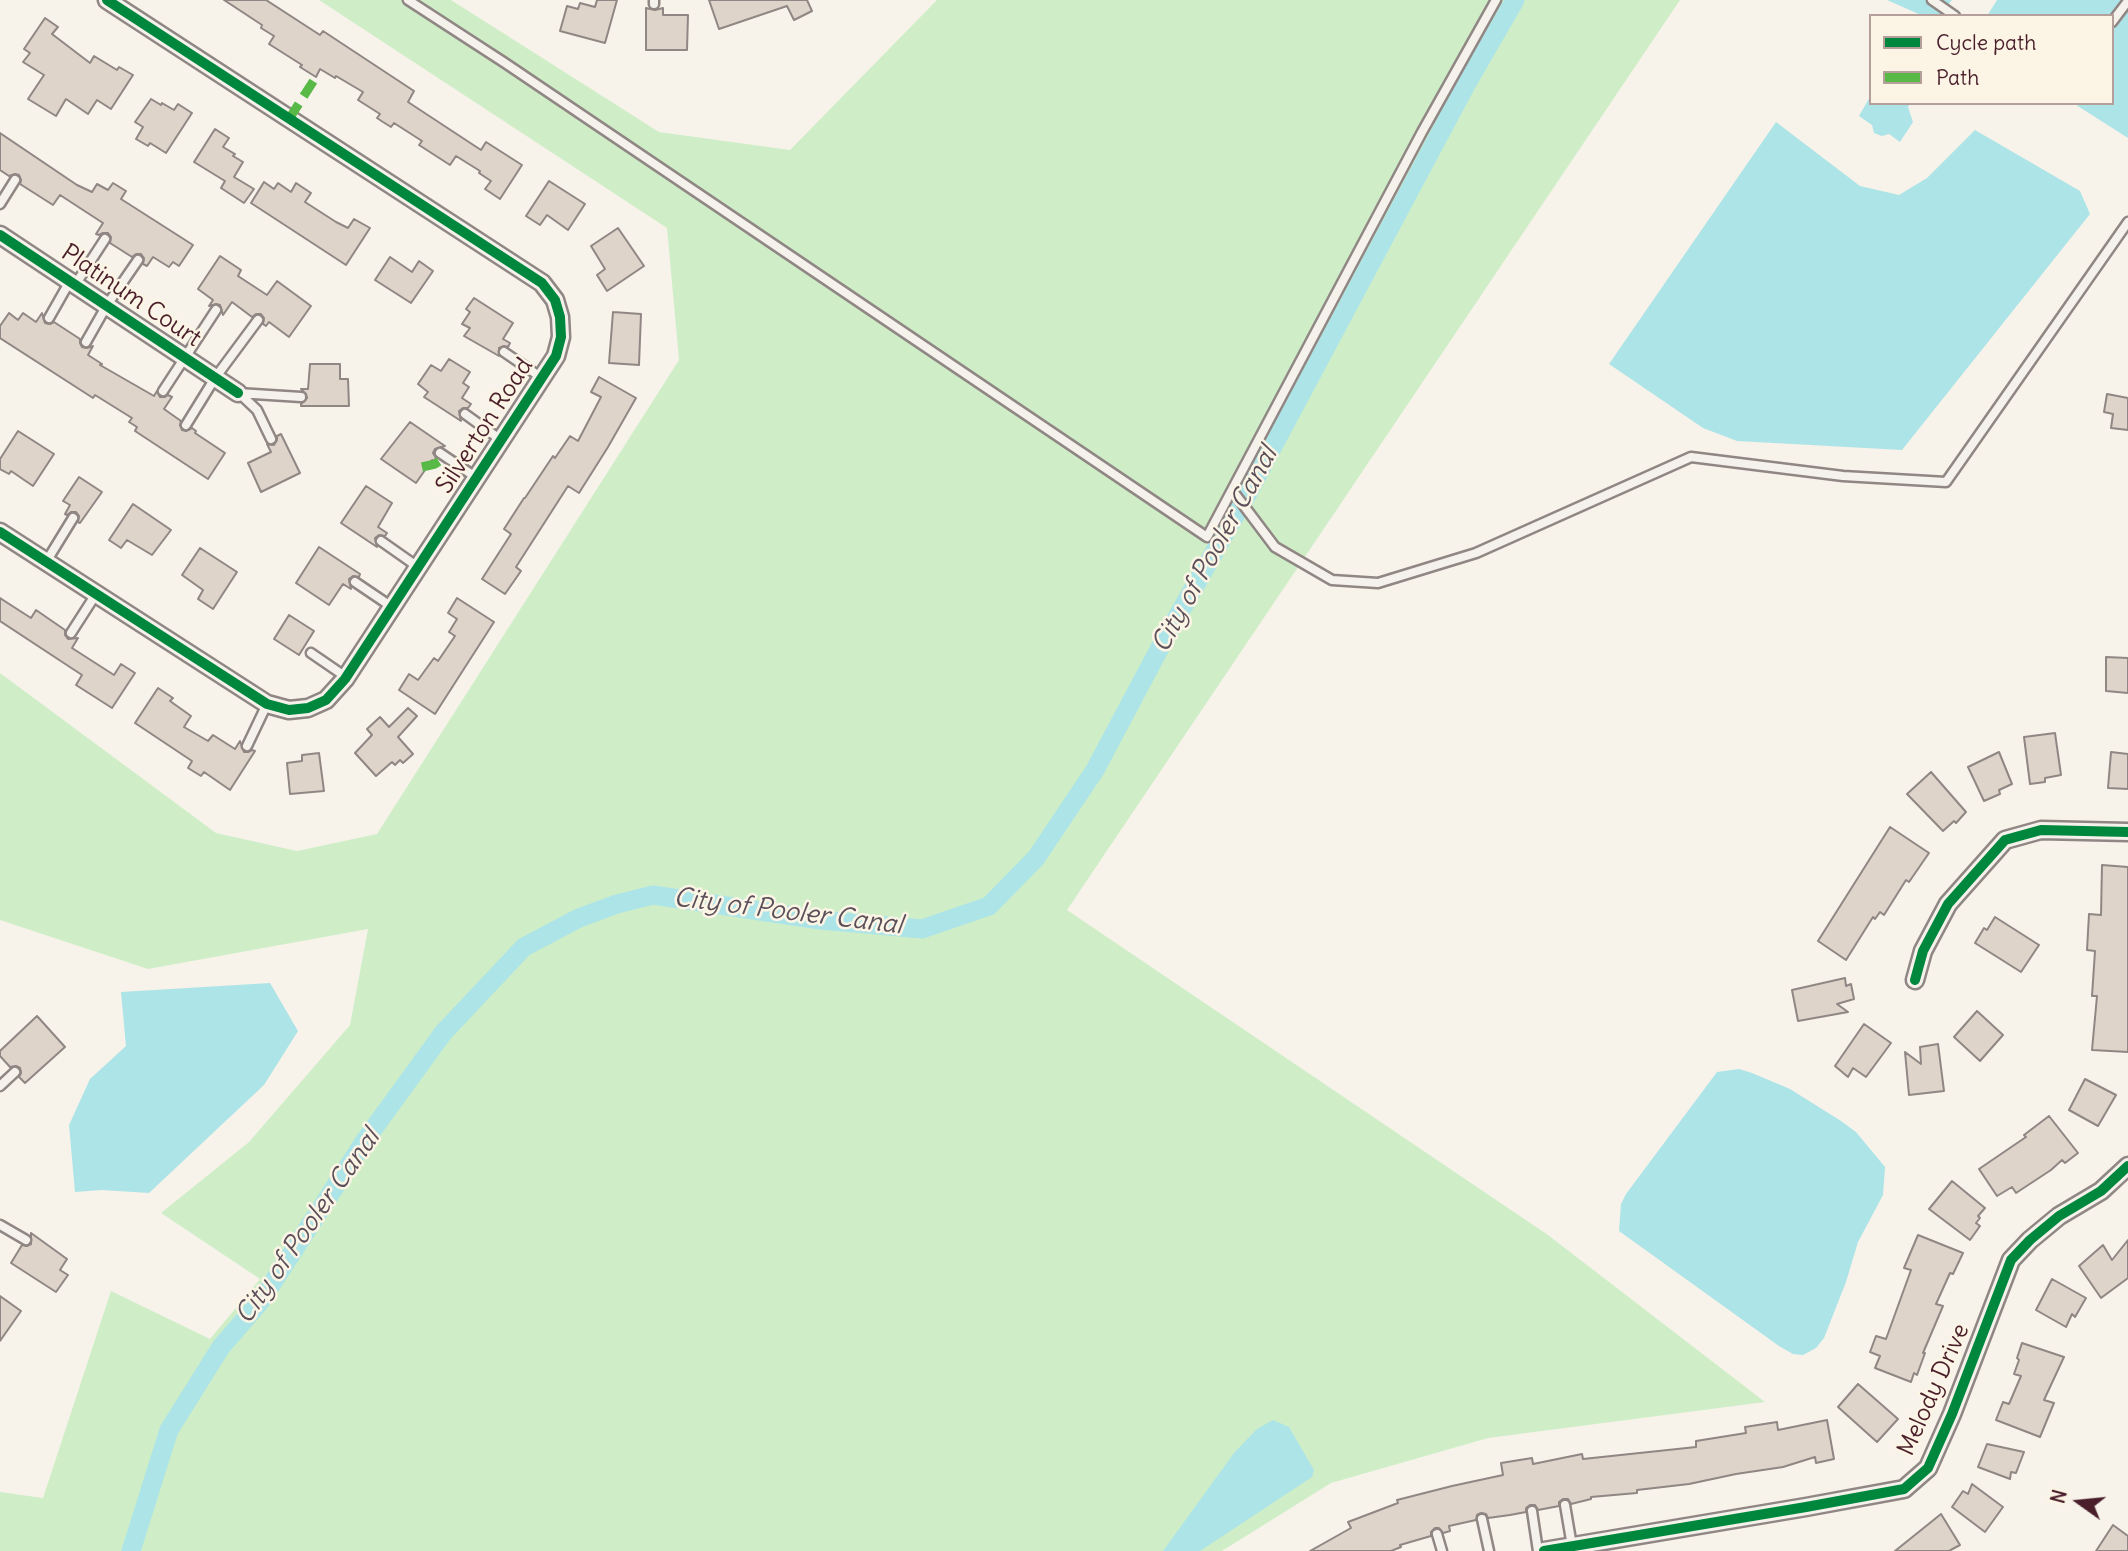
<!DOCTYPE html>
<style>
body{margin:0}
#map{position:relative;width:2128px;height:1551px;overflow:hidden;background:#f7f3ea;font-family:Delius,sans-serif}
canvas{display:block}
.legend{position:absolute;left:1869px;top:14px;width:245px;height:91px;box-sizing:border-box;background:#fcf5e5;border:2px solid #b59f9b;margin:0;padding:9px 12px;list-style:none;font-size:21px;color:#4a1f2b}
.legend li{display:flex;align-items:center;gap:14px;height:35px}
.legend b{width:35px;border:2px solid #b59f9b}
.north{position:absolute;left:2044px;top:1467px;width:70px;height:70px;-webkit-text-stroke:5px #fcf5e5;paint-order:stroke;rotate:285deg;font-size:19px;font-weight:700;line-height:28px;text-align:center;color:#4a1f2b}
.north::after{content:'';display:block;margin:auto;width:24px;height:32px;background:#4a1f2b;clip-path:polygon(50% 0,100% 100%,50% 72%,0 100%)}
</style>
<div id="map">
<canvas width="2128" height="1551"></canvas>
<ul class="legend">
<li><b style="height:9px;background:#00873e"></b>Cycle path</li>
<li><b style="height:9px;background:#58b947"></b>Path</li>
</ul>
<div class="north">N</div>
</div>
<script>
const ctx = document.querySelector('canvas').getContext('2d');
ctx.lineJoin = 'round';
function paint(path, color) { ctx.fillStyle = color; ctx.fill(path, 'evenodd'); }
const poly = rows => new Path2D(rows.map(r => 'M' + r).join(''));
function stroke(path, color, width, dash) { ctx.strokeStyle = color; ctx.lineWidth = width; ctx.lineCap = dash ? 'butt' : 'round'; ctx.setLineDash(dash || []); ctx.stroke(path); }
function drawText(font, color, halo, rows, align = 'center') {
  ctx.font = font + ' Delius,sans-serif'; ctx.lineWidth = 5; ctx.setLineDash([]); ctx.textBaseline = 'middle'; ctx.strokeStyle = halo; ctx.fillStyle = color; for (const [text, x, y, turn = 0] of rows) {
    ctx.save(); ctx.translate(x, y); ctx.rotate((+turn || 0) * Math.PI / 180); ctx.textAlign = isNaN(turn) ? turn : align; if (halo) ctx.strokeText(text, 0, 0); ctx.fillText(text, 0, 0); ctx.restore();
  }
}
paint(poly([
 [319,0,451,0,659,132,790,150,937,0,1680,0,1067,910,1548,1235,1765,1402,1488,1438,1331,1483,1222,1551,0,1551,0,1492,43,1498,111,1291,210,1339,260,1279,161,1213,249,1142,350,1025,368,929,148,969,0,920,0,673,216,833,297,851,377,834,679,360,667,228]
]), '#cfeec8');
paint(poly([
 [1887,0,1952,0,1939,16,1923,16],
 [1997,0,2128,0,2128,138,2073,103,2112,103,2112,16,1987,16],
 [1871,95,1871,103,1910,103,1908,107,1913,122,1900,142,1889,134,1882,136,1874,133,1872,125,1859,116],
 [1776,122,1860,186,1899,195,1927,178,1975,130,2080,191,2090,214,1902,450,1737,441,1703,428,1609,364],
 [270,983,298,1031,264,1085,149,1193,102,1190,75,1192,69,1125,90,1079,126,1046,121,992],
 [1739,1069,1752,1073,1790,1089,1841,1121,1856,1132,1885,1167,1883,1195,1858,1242,1846,1282,1824,1338,1816,1348,1803,1355,1793,1354,1779,1346,1619,1231,1621,1204,1626,1194,1717,1072],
 [1273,1420,1289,1427,1314,1470,1312,1477,1200,1551,1163,1551,1234,1453,1257,1429]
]), '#ade4e7');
stroke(poly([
 [131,1551,169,1430,221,1347,260,1302,366,1139,443,1033,524,947,579,918,617,904,653,895,820,920,922,929,989,906,1036,858,1095,770,1164,640,1248,493,1467,83,1515,0]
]), '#ade4e7', 19);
const building = poly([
 [224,0,266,0,320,35,323,31,414,91,408,102,481,150,486,142,522,165,500,199,485,189,491,181,479,173,480,171,456,156,450,165,419,145,422,141,394,123,391,127,383,122,377,118,380,114,358,100,363,92,336,76,335,78,320,69,316,77,300,67,302,65,269,44,274,36,261,28,262,25,224,0],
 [597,0,617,0,605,43,560,31,567,6,578,9,580,3,595,7,597,0],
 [709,0,807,0,812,11,794,20,787,6,719,29,709,0],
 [646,8,655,10,663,8,663,15,688,15,687,50,646,50,646,8],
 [45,18,58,27,52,34,90,63,94,56,117,70,119,67,133,75,111,109,97,100,88,114,66,99,56,116,28,99,44,75,23,62,30,53,24,49,45,18],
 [151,99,161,105,162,103,174,110,178,104,192,113,166,153,150,143,148,146,136,139,143,127,135,122,151,99],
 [215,129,229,138,223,147,235,154,233,156,243,162,234,177,254,189,244,203,221,188,225,181,194,162,215,129],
 [0,133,77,185,92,192,97,184,108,190,113,183,126,191,121,199,193,245,179,266,173,262,169,267,153,257,147,266,143,264,144,258,141,254,136,254,132,257,110,243,111,237,108,233,103,233,99,235,96,234,103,223,60,195,53,205,20,184,21,180,19,175,15,174,9,176,0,170,0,133],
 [549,181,585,204,568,230,547,215,540,225,526,216,549,181],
 [264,182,274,189,278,183,291,192,296,183,311,193,305,202,336,222,348,228,354,219,370,228,346,265,251,203,264,182],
 [618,228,644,266,607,291,597,275,605,269,591,246,618,228],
 [220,256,241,270,238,276,267,295,277,281,311,306,289,337,269,322,266,326,263,324,264,318,261,314,256,314,252,317,232,302,223,315,220,305,216,304,209,306,213,300,198,289,220,256],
 [390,257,412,272,419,261,433,271,411,303,375,280,390,257],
 [474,298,513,323,503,339,510,343,508,347,504,346,499,348,499,356,464,336,470,328,462,324,470,312,466,309,474,298],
 [613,312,641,314,639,365,609,363,613,312],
 [9,313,18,320,23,313,36,322,42,313,45,323,50,324,54,322,80,339,80,343,82,347,87,348,93,346,88,355,102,364,100,365,154,396,157,391,160,397,165,397,168,395,172,397,164,409,181,421,180,425,182,430,186,431,192,428,196,431,195,433,225,453,208,479,135,431,137,427,129,422,132,418,95,395,93,398,0,338,0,326,9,313],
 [449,359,470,372,463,383,469,387,462,398,471,404,468,408,463,408,459,411,461,421,424,397,428,392,418,384,431,365,441,371,449,359],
 [310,364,340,364,340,379,348,379,349,406,301,406,301,404,307,398,306,394,301,389,308,389,310,364],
 [599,377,636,398,608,447,579,493,568,486,516,567,521,571,505,594,482,579,511,534,504,529,524,498,525,498,553,456,555,458,570,436,578,441,601,397,591,392,599,377],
 [2107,394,2128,398,2128,430,2111,428,2113,414,2104,412,2107,394],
 [410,422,445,446,435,449,433,453,436,458,434,461,432,460,416,483,381,459,410,422],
 [18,431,54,454,33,486,11,471,9,474,0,469,0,459,18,431],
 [281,434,300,473,261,492,248,463,271,452,267,444,274,445,277,440,277,436,281,434],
 [79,477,102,492,80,523,78,522,79,516,76,512,71,512,67,515,65,514,70,505,63,501,79,477],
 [366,486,392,503,378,527,387,533,385,536,379,535,375,538,377,547,341,523,366,486],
 [133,504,171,530,152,555,127,540,121,548,109,540,133,504],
 [319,547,360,574,359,577,353,576,349,579,351,589,343,584,329,605,296,583,319,547],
 [200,548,237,572,213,609,198,599,203,590,182,575,200,548],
 [0,598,31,618,36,610,65,630,65,635,68,639,78,638,72,648,114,675,121,664,135,673,112,708,76,685,82,675,0,621,0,598],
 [457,598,494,622,435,714,399,690,409,674,418,680,434,658,438,661,455,636,449,632,457,619,448,613,457,598],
 [289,615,314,631,299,655,274,639,289,615],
 [2106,657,2128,658,2128,693,2106,691,2106,657],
 [158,688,173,698,170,701,191,716,184,727,208,741,213,735,235,749,240,741,244,752,248,752,252,750,255,751,230,790,204,772,201,776,188,768,192,761,135,723,158,688],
 [408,708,417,716,398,737,413,754,403,763,400,760,395,765,392,762,376,776,355,753,372,735,367,729,380,717,389,727,408,708],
 [2055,733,2061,775,2045,778,2045,782,2030,784,2024,737,2055,733],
 [1999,752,2012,784,1999,790,2000,794,1984,801,1968,767,1999,752],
 [2111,752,2128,754,2128,789,2108,788,2111,752],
 [319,753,324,791,290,794,287,763,302,761,302,755,319,753],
 [1931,772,1966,812,1956,823,1954,821,1943,831,1907,794,1931,772],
 [1890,827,1929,853,1909,882,1906,880,1884,915,1880,912,1875,919,1873,917,1846,960,1818,941,1890,827],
 [2102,865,2128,867,2128,1052,2092,1050,2097,996,2092,996,2095,951,2087,950,2089,914,2101,915,2102,865],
 [1995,917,2039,945,2021,972,1975,943,1984,928,1987,930,1995,917],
 [1845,978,1846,986,1851,984,1854,999,1837,1004,1848,1012,1798,1021,1792,990,1845,978],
 [1977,1011,2003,1035,1980,1061,1954,1037,1977,1011],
 [37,1016,65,1047,25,1083,19,1077,21,1073,20,1068,16,1066,10,1067,0,1056,0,1051,37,1016],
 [1864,1024,1891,1043,1866,1077,1853,1068,1848,1077,1835,1066,1864,1024],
 [1938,1044,1944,1091,1909,1095,1905,1052,1921,1064,1920,1047,1938,1044],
 [2085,1079,2116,1095,2098,1126,2069,1110,2085,1079],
 [2049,1116,2078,1153,2065,1163,2062,1160,2051,1170,2016,1193,2012,1187,1997,1196,1979,1169,2026,1137,2024,1135,2049,1116],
 [1952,1181,1985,1208,1978,1216,1980,1218,1976,1223,1980,1226,1970,1240,1929,1209,1952,1181],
 [31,1233,67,1259,60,1270,68,1275,56,1292,11,1263,22,1245,27,1246,31,1244,31,1233],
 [1918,1235,1963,1253,1953,1274,1950,1273,1936,1304,1943,1306,1923,1353,1925,1353,1917,1375,1914,1373,1911,1382,1875,1368,1880,1356,1870,1352,1876,1336,1886,1339,1911,1270,1904,1268,1918,1235],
 [2128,1240,2128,1278,2101,1298,2079,1266,2103,1245,2112,1260,2128,1240],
 [2052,1279,2086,1298,2075,1317,2072,1314,2066,1327,2036,1310,2052,1279],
 [0,1296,21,1311,0,1341,0,1296],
 [2022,1343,2064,1357,2044,1400,2054,1403,2040,1437,1996,1420,2003,1402,2009,1404,2021,1376,2014,1374,2019,1360,2017,1358,2022,1343],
 [1858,1384,1898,1419,1877,1442,1838,1407,1858,1384],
 [1827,1420,1834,1459,1816,1463,1815,1457,1783,1467,1736,1474,1689,1484,1637,1490,1637,1493,1591,1497,1591,1499,1571,1504,1568,1499,1563,1499,1559,1502,1559,1506,1538,1510,1535,1505,1530,1505,1526,1508,1526,1512,1510,1515,1488,1518,1486,1514,1481,1513,1477,1515,1476,1520,1449,1526,1450,1531,1443,1533,1439,1528,1435,1528,1431,1532,1431,1536,1400,1545,1401,1547,1391,1551,1310,1551,1351,1528,1348,1522,1398,1503,1397,1500,1452,1486,1503,1475,1501,1463,1532,1458,1533,1464,1582,1454,1583,1459,1696,1447,1696,1441,1746,1433,1745,1427,1777,1422,1778,1430,1827,1420],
 [1987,1444,2024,1452,2016,1473,2011,1472,2010,1479,1978,1467,1987,1444],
 [1972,1484,2003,1507,1985,1532,1952,1507,1963,1491,1968,1494,1972,1484],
 [1941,1514,1960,1545,1949,1551,1895,1551,1941,1514],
 [2113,1525,2128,1536,2128,1551,2096,1551,2113,1525]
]);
paint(building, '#ded4ca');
stroke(building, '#908684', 2);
const lane = poly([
 [408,0,505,63,1207,537,1422,132,1496,0],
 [654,0,654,4],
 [1932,0,1955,16],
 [2112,22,2128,1],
 [0,204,15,180],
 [75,285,105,239],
 [49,318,70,281],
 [86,342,107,305,138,260],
 [504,352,542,378],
 [163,391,216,310],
 [238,393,301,397],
 [239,393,257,410,271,439],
 [465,414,501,440],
 [186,425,215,378,258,320],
 [440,453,477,478],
 [1232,490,1275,547,1332,580,1378,583,1476,553,1691,457,1843,476,1946,482,2128,222],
 [381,541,418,567],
 [46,562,73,518],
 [355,582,392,607],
 [71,633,96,594],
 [311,653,346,677],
 [247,746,267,704],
 [0,1086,15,1072],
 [0,1225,26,1240],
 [1565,1505,1572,1546],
 [1532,1511,1538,1551],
 [1482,1519,1489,1551],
 [1437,1534,1442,1551]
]);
const street = poly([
 [0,235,238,393],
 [0,532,267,704,289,710,308,708,326,700,345,679,556,356,561,337,560,317,555,300,542,283,107,0],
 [1915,980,1923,951,1948,904,2005,840,2041,830,2128,832],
 [1544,1551,1806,1507,1904,1489,1928,1468,1952,1414,2011,1260,2030,1240,2059,1216,2101,1191,2128,1166]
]);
stroke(lane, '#908684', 13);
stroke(street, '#908684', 21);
stroke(lane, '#f5f2ec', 8);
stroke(street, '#f5f2ec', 16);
stroke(poly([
 [289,119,316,77],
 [422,467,435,464,446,457]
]), '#58b947', 9, [18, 9]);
stroke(poly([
 [0,235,238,393],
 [0,532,267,704,289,710,308,708,326,700,345,679,556,356,561,337,560,317,555,300,542,283,107,0],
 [1915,980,1923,951,1948,904,2005,840,2041,830,2128,832],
 [1544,1551,1806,1507,1904,1489,1928,1468,1952,1414,2011,1260,2030,1240,2059,1216,2101,1191,2128,1166]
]), '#00873e', 10);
drawText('24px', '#4a1f2b', '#fcf5e5', [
 ["Platinum Court",131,296,34],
 ["Silverton Road",485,426,-57],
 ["Melody Drive",1934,1390,-66]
]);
drawText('italic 26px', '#5b4f5a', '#fcf5e5', [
 ["City of Pooler Canal",1215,550,-61],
 ["City of Pooler Canal",788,912,7],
 ["City of Pooler Canal",308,1227,-55]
]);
</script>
